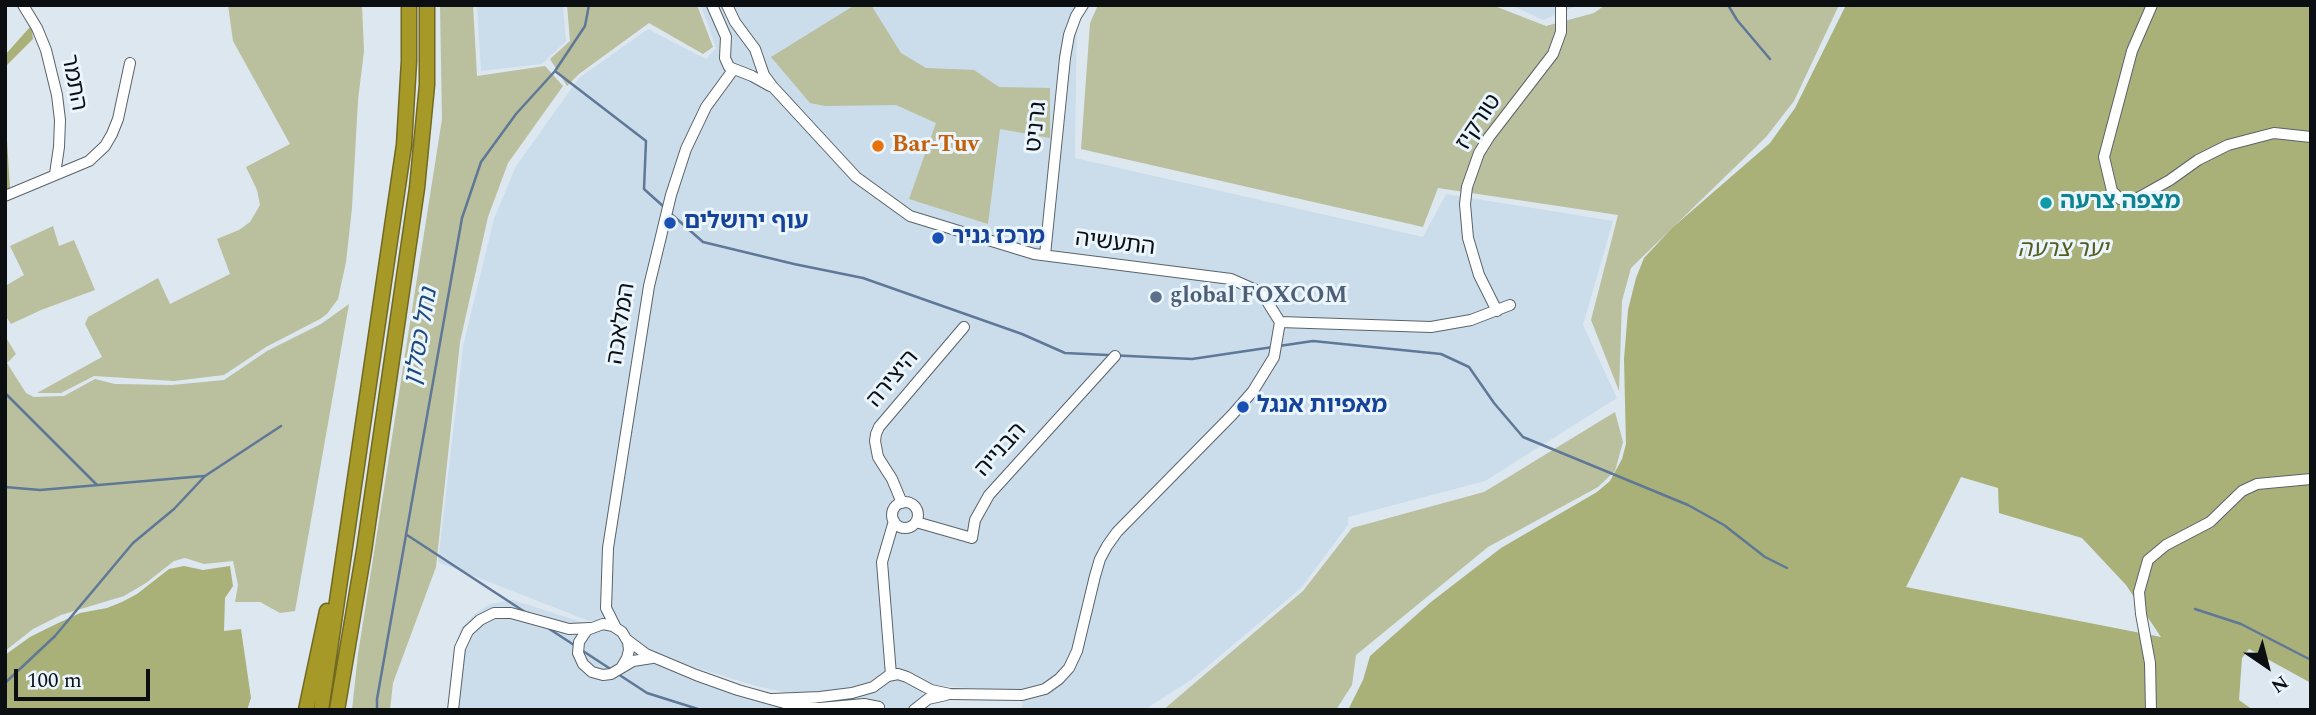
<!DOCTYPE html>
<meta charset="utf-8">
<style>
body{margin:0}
#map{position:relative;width:2316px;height:715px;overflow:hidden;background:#dde7f0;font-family:Spectral,serif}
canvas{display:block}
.frame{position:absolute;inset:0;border:7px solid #0c0f12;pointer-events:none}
.north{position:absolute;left:2232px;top:631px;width:70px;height:70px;-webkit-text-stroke:5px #eaf5fd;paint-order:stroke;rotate:145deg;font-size:19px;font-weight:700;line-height:28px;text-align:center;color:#0c0f12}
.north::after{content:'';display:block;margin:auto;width:24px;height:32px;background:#0c0f12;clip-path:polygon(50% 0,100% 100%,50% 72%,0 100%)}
.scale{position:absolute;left:14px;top:669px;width:136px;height:32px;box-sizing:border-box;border:4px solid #0c0f12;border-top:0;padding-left:9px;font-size:21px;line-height:24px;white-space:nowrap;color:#0c0f12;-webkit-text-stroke:5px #eaf5fd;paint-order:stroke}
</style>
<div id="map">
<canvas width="2316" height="715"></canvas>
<div class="frame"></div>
<div class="north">N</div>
<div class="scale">100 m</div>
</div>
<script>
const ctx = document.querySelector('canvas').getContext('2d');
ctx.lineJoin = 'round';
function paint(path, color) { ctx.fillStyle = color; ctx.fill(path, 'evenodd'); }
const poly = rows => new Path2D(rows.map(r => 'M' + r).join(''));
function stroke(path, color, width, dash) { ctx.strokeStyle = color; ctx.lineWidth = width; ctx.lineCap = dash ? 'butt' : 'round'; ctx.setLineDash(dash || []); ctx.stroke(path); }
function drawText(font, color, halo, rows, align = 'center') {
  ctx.font = font + ' Spectral,"Noto Sans Hebrew",serif'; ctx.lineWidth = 6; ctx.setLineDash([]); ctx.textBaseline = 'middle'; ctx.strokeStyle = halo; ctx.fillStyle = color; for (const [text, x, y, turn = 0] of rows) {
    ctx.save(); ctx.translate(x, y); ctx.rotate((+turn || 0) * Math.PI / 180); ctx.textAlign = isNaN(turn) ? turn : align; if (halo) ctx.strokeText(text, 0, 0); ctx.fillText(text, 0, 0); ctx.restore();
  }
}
paint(poly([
 [477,5,563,5,566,41,542,64,481,71],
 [701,5,1077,5,1075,158,1423,237,1446,194,1613,221,1583,325,1617,398,1485,481,1348,517,1348,525,1301,588,1191,680,1144,710,1022,710,1023,692,931,685,897,671,871,683,834,693,873,685,893,674,919,684,923,695,917,710,448,710,455,647,461,628,476,613,490,604,513,600,587,624,616,623,647,651,699,673,750,688,787,696,793,694,756,686,694,667,649,650,614,620,589,621,438,562,463,346,494,219,516,166,579,78,648,29,706,59,716,48],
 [1511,5,1579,5,1543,20]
]), '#cbdcea');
paint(poly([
 [228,5,362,5,364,51,358,100,352,208,346,262,338,299,327,314,320,319,266,347,224,375,174,381,94,376,61,393,37,393,102,357,85,324,88,317,158,278,170,304,230,274,217,239,239,230,250,222,260,205,257,190,246,167,290,144,233,41],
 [440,5,473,5,477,76,545,66,563,86,508,163,488,217,460,342,436,567,393,683,390,710,352,710,358,654,442,119],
 [567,5,697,5,713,47,703,54,649,23,579,74,567,86,550,59,570,41],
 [855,5,871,5,901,53,926,68,974,70,999,87,1050,88,1050,138,1000,129,988,224,909,199,936,123,896,105,825,106,810,103,771,57],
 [1098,5,1492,5,1546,26,1594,13,1605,5,1839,5,1794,101,1766,137,1631,268,1622,301,1619,391,1591,320,1618,215,1438,188,1423,227,1081,149,1090,23],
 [53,226,59,246,74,240,95,290,41,310,11,324,5,315,5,286,24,275,10,246],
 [349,304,295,611,280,613,260,602,235,602,238,585,233,561,204,564,185,558,174,561,146,583,124,596,61,615,33,629,5,651,5,336,16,354,7,363,26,393,34,397,64,396,95,379,115,384,172,385,224,380,267,351,321,324],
 [1615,412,1623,442,1615,471,1598,487,1488,547,1356,655,1352,685,1336,710,1163,710,1303,591,1352,528,1484,492]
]), '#babf9d');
paint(poly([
 [1846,5,2311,5,2311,683,2249,649,2242,658,2239,700,2253,710,1348,710,1363,680,1370,656,1431,602,1501,548,1597,492,1610,481,1622,459,1626,444,1624,359,1628,310,1636,278,1644,258,1672,228,1770,143,1795,108],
 [1961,477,1998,488,1999,513,2082,538,2126,585,2161,637,1906,587],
 [30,27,32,30,33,39,5,67,5,55],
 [5,108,10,189,5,191],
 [184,566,203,570,230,566,233,586,225,598,224,631,241,629,251,698,247,710,5,710,5,655,30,637,52,626,80,613,107,608,122,602,137,594,169,569]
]), '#a9b078');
stroke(poly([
 [1728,5,1737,20,1770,59],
 [555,71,646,141,644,189,664,207],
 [669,212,703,242,794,264,863,278,1022,334,1065,353,1192,359,1273,347],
 [1279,346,1313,341,1441,354,1469,367,1494,403,1523,437,1688,505,1724,525,1765,557,1787,568],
 [5,393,97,485],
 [5,487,40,490,204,476],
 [407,535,525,612],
 [2195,609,2241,624,2311,660],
 [548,628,574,645],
 [583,651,612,670],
 [618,674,647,693,701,710],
 [5,683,55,636,133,543,174,509,205,476,281,426],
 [377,710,377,699,462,218,481,162,516,114,555,71,585,26,589,5]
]), '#5f7898', 2.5);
const minor = poly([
 [23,5,37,28,46,50,57,95,60,120,59,147,55,174],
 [712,5,726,37,725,58,729,67,752,76,770,86],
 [727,5,735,22,755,49,764,75,773,87,856,177,910,216,1034,254,1231,279,1256,290,1265,298,1280,322],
 [2152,5,2132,51,2104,157,2112,191,2120,199,2129,201,2136,199,2170,180,2198,160,2228,145,2274,133,2311,137],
 [5,196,89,161,105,146,112,134,118,119,130,63],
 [1045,255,1065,58,1069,35,1076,16,1083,5],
 [1497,311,1479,275,1468,238,1465,204,1467,187,1479,153,1489,137,1553,54,1561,32,1561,5],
 [1280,322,1431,327,1471,320,1510,305],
 '892 515a13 13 0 1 1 26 0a13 13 0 1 1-26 0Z',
 [902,503,892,479,878,457,875,441,876,434,879,427,964,327],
 [916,522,972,538,975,520,989,495,1115,356],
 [616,628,606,608,608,548,649,286,671,195,686,149,706,107,733,70],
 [626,639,646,654,696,675,738,690,795,706,820,708,864,704,879,707],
 [621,668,627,658,629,650,628,642,622,632,613,626,603,624,587,630,579,642,578,653,583,664,592,672,603,675,611,674,633,661,652,658],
 [891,675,882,562,894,521],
 [772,699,820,697,852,693,873,687,888,676,898,674,907,677,931,690,950,694,1022,695,1045,689,1059,679,1069,668,1077,651,1095,576,1100,559,1107,546,1117,532,1232,415,1253,391,1274,357,1280,322],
 [453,710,460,648,468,631,480,620,494,613,511,613,569,629,590,628],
 [914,710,928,699,946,695],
 [2151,710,2150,663,2141,614,2139,592,2148,560,2166,545,2210,522,2242,491,2257,484,2311,479]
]);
const highway = poly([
 [306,710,327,611],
 [321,710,404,145,409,61,409,5],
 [337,710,364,551,417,188,427,85,427,5]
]);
stroke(minor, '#5a636a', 12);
stroke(highway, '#716920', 17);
stroke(minor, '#fff', 10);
stroke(highway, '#a79928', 14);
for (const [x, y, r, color] of [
 [878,146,7,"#e8710a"],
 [2046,203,7,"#0f9aa8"],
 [670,223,7,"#1a4fb4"],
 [938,238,7,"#1a4fb4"],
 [1156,297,7,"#5c6f8a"],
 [1243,407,7,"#1a4fb4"]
]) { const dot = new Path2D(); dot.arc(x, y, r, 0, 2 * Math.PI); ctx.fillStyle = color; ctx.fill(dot); stroke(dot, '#eaf5fd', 2.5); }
drawText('23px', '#0c0f12', '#eaf5fd', [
 ["התמר",72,83,79],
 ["טורקיז",1480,123,-56],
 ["גרניט",1038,127,-84],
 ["התעשיה",1115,245,7],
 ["המלאכה",623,324,-81],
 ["היצירה",894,380,-50],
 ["הבנייה",1002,451,-48]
]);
drawText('bold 23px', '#c56008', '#eaf5fd', [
 ["Bar-Tuv",892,146]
], 'left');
drawText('bold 23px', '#0d838f', '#eaf5fd', [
 ["מצפה צרעה",2060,203]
], 'left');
drawText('bold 23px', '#164399', '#eaf5fd', [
 ["עוף ירושלים",684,223],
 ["מרכז גניר",952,238],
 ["מאפיות אנגל",1257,407]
], 'left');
drawText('italic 23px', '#565c1e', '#eaf5fd', [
 ["יער צרעה",2063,251]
]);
drawText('bold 23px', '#4e5e75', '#eaf5fd', [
 ["global FOXCOM",1170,297]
], 'left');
drawText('italic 24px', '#1d4981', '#eaf5fd', [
 ["נחל כסלון",423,337,-80]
]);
</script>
